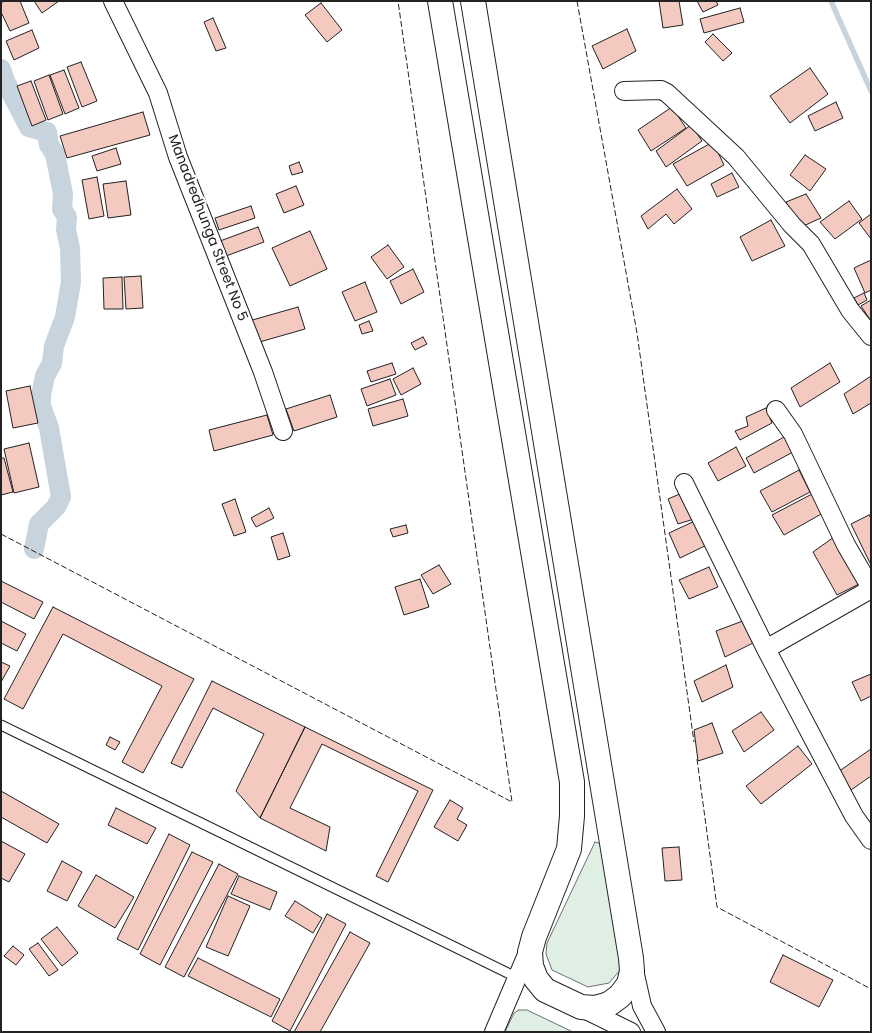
<!DOCTYPE html>
<style>
body{margin:0}
#map{position:relative;width:872px;height:1033px;overflow:hidden;background:#fff;font-family:Poppins,sans-serif}
canvas{display:block}
.frame{position:absolute;inset:0;border:2px solid #222;pointer-events:none}
</style>
<div id="map">
<canvas width="872" height="1033"></canvas>
<div class="frame"></div>
</div>
<script>
const ctx = document.querySelector('canvas').getContext('2d');
ctx.lineJoin = 'round';
function paint(path, color) { ctx.fillStyle = color; ctx.fill(path, 'evenodd'); }
const poly = rows => new Path2D(rows.map(r => 'M' + r).join(''));
function stroke(path, color, width, dash) { ctx.strokeStyle = color; ctx.lineWidth = width; ctx.lineCap = dash ? 'butt' : 'round'; ctx.setLineDash(dash || []); ctx.stroke(path); }
function drawText(font, color, halo, rows, align = 'center') {
  ctx.font = font + ' Poppins,sans-serif'; ctx.lineWidth = 4; ctx.setLineDash([]); ctx.textBaseline = 'middle'; ctx.strokeStyle = halo; ctx.fillStyle = color; for (const [text, x, y, turn = 0] of rows) {
    ctx.save(); ctx.translate(x, y); ctx.rotate((+turn || 0) * Math.PI / 180); ctx.textAlign = isNaN(turn) ? turn : align; if (halo) ctx.strokeText(text, 0, 0); ctx.fillText(text, 0, 0); ctx.restore();
  }
}
const green = poly([
 [595,842,602,844,622,960,620,970,609,983,588,987,552,970,546,954,547,943,595,842],
 [519,1010,527,1010,573,1032,505,1032,514,1013,519,1010]
]);
paint(green, '#e0efe3');
stroke(green, '#6f6f6f', 1);
stroke(poly([
 [831,1,871,91]
]), '#c7d3dd', 5.5);
stroke(poly([
 [1,69,5,81,29,127,47,132,49,145,55,154,63,194,62,209,67,217,66,230,70,248,71,282,65,317,54,346,52,363,45,376,41,395,41,406,49,428,61,497,56,507,39,524,34,549]
]), '#c7d3dd', 20);
const building = poly([
 [4,1,20,1,29,23,10,31,1,12,1,3,4,1],
 [34,1,59,1,42,13,34,1],
 [659,1,679,1,683,25,663,28,659,1],
 [697,1,716,1,718,5,703,12,697,1],
 [321,3,342,30,327,42,305,15,321,3],
 [740,8,744,22,704,33,700,19,740,8],
 [213,18,226,48,216,51,204,22,213,18],
 [627,29,636,51,603,69,592,46,627,29],
 [32,30,39,48,14,60,6,41,32,30],
 [713,34,732,53,723,61,705,42,713,34],
 [81,62,97,101,82,107,67,67,81,62],
 [810,68,828,94,790,123,770,96,810,68],
 [64,70,79,108,65,114,50,75,64,70],
 [49,75,63,114,48,120,34,81,49,75],
 [31,81,46,120,32,126,17,86,31,81],
 [836,102,843,118,815,131,808,116,836,102],
 [672,107,686,128,651,151,638,130,672,107],
 [143,112,150,135,67,158,60,136,143,112],
 [691,125,702,141,666,167,656,151,691,125],
 [713,142,724,165,687,186,673,164,713,142],
 [116,148,121,164,97,171,92,156,116,148],
 [805,155,826,169,810,191,790,175,805,155],
 [299,162,303,172,292,175,289,166,299,162],
 [732,173,739,187,717,197,711,184,732,173],
 [97,177,104,216,89,219,82,180,97,177],
 [126,181,131,215,108,218,103,184,126,181],
 [296,186,304,205,284,213,276,194,296,186],
 [677,189,692,209,674,224,666,214,648,229,641,216,677,189],
 [806,194,821,218,801,227,786,202,806,194],
 [849,201,862,219,835,239,820,222,849,201],
 [251,206,255,218,219,230,215,218,251,206],
 [871,214,871,239,859,223,871,214],
 [771,220,785,246,752,261,740,237,771,220],
 [258,227,264,242,226,256,220,241,258,227],
 [310,231,327,269,290,286,272,248,310,231],
 [388,245,404,267,387,279,371,257,388,245],
 [871,260,871,290,865,293,854,268,871,260],
 [413,269,424,292,401,304,390,281,413,269],
 [141,276,143,308,126,309,124,277,141,276],
 [122,277,123,309,104,309,103,278,122,277],
 [365,282,377,312,355,321,342,292,365,282],
 [864,293,867,300,858,305,854,298,864,293],
 [871,300,871,321,861,306,871,300],
 [298,307,305,329,256,343,249,321,298,307],
 [369,321,373,331,362,334,359,325,369,321],
 [423,337,427,344,415,350,411,343,423,337],
 [392,363,396,374,371,382,367,371,392,363],
 [830,363,840,382,800,407,791,388,830,363],
 [413,368,421,384,401,395,393,379,413,368],
 [871,376,871,403,853,414,844,394,871,376],
 [390,379,396,395,367,406,361,389,390,379],
 [30,386,38,423,13,428,6,391,30,386],
 [330,395,337,417,294,431,286,409,330,395],
 [403,399,408,416,373,426,368,409,403,399],
 [766,408,772,423,740,440,735,431,748,426,746,417,766,408],
 [267,415,273,435,214,451,209,430,267,415],
 [784,437,793,452,754,473,746,458,784,437],
 [29,443,39,487,14,493,4,449,29,443],
 [736,447,746,466,718,481,708,463,736,447],
 [1,458,4,458,13,492,1,495,1,458],
 [799,470,810,492,772,512,760,491,799,470],
 [682,493,694,519,678,524,668,499,682,493],
 [812,494,823,513,784,535,772,515,812,494],
 [235,499,246,532,234,536,222,504,235,499],
 [269,508,274,518,256,527,251,518,269,508],
 [869,515,871,518,871,565,851,524,869,515],
 [697,520,709,544,680,558,669,533,697,520],
 [406,525,408,533,393,537,390,529,406,525],
 [283,533,290,556,278,560,271,537,283,533],
 [834,537,859,584,837,595,813,552,834,537],
 [439,565,451,584,433,594,421,575,439,565],
 [709,567,718,587,689,599,679,580,709,567],
 [420,579,429,607,404,615,395,587,420,579],
 [1,581,43,602,34,619,1,602,1,581],
 [53,607,194,679,143,773,122,762,162,686,63,634,23,709,4,699,53,607],
 [748,619,759,640,725,657,716,631,748,619],
 [1,621,26,634,17,651,1,643,1,621],
 [1,662,10,666,1,682,1,662],
 [726,665,733,687,702,702,694,681,726,665],
 [871,674,871,696,861,701,852,682,871,674],
 [212,681,305,727,260,818,236,791,264,734,213,708,182,768,171,763,212,681],
 [761,712,774,730,744,752,732,731,761,712],
 [712,723,723,753,698,761,694,730,712,723],
 [305,727,433,790,388,882,376,876,418,791,322,744,290,808,330,827,326,851,260,818,305,727],
 [110,737,120,742,115,750,106,745,110,737],
 [798,746,812,764,761,804,746,786,798,746],
 [871,749,871,776,851,790,838,772,871,749],
 [1,791,59,824,47,843,1,817,1,791],
 [450,800,463,808,457,819,467,825,458,841,434,827,450,800],
 [116,808,156,828,147,844,108,825,116,808],
 [169,834,190,845,138,950,117,939,169,834],
 [1,841,25,854,9,882,1,878,1,841],
 [679,847,682,880,665,881,662,848,679,847],
 [192,852,213,862,160,965,140,954,192,852],
 [62,861,82,872,67,901,47,891,62,861],
 [219,864,238,874,184,977,165,967,219,864],
 [96,875,134,897,115,928,78,906,96,875],
 [239,876,277,892,270,910,231,894,239,876],
 [228,896,250,906,228,956,206,947,228,896],
 [295,901,322,918,313,933,285,916,295,901],
 [327,914,346,924,290,1031,272,1021,327,914],
 [57,927,78,953,62,966,41,939,57,927],
 [350,932,370,943,320,1032,294,1032,350,932],
 [38,943,58,970,49,976,29,949,38,943],
 [13,946,24,955,16,965,4,956,13,946],
 [783,955,833,980,819,1007,770,982,783,955],
 [198,958,280,999,271,1017,188,976,198,958]
]);
paint(building, '#f3c9c0');
stroke(building, '#222', 1);
const lane = poly([
 [1,725,518,978]
]);
const street = poly([
 [113,1,158,93,178,157,263,372,283,431],
 [624,91,661,90,667,93,736,157,792,225,811,244,850,310,871,336],
 [776,410,793,434,846,545,871,588],
 [684,483,766,649,854,816,871,840],
 [766,649,871,589],
 [634,970,642,1006,656,1032],
 [582,1008,631,1032],
 [494,1032,529,950]
]);
const secondary = poly([
 [440,1,572,782,572,816,569,849,534,937,530,952,531,966,536,979,545,990,581,1007,595,1008,609,1004,620,996,629,984,632,971,631,958,473,1]
]);
stroke(lane, '#222', 11);
stroke(street, '#222', 20);
stroke(secondary, '#222', 26);
stroke(lane, '#fff', 9);
stroke(street, '#fff', 18);
stroke(secondary, '#fff', 24);
stroke(poly([
 [577,1,637,333,694,742],
 [1,534,512,802,398,1],
 [697,759,717,907,871,989]
]), '#222', 1, [6, 2.5]);
drawText('14px', '#222', '#fff', [
 ["Manadredhunga Street No 5",207,228,69]
]);
</script>
